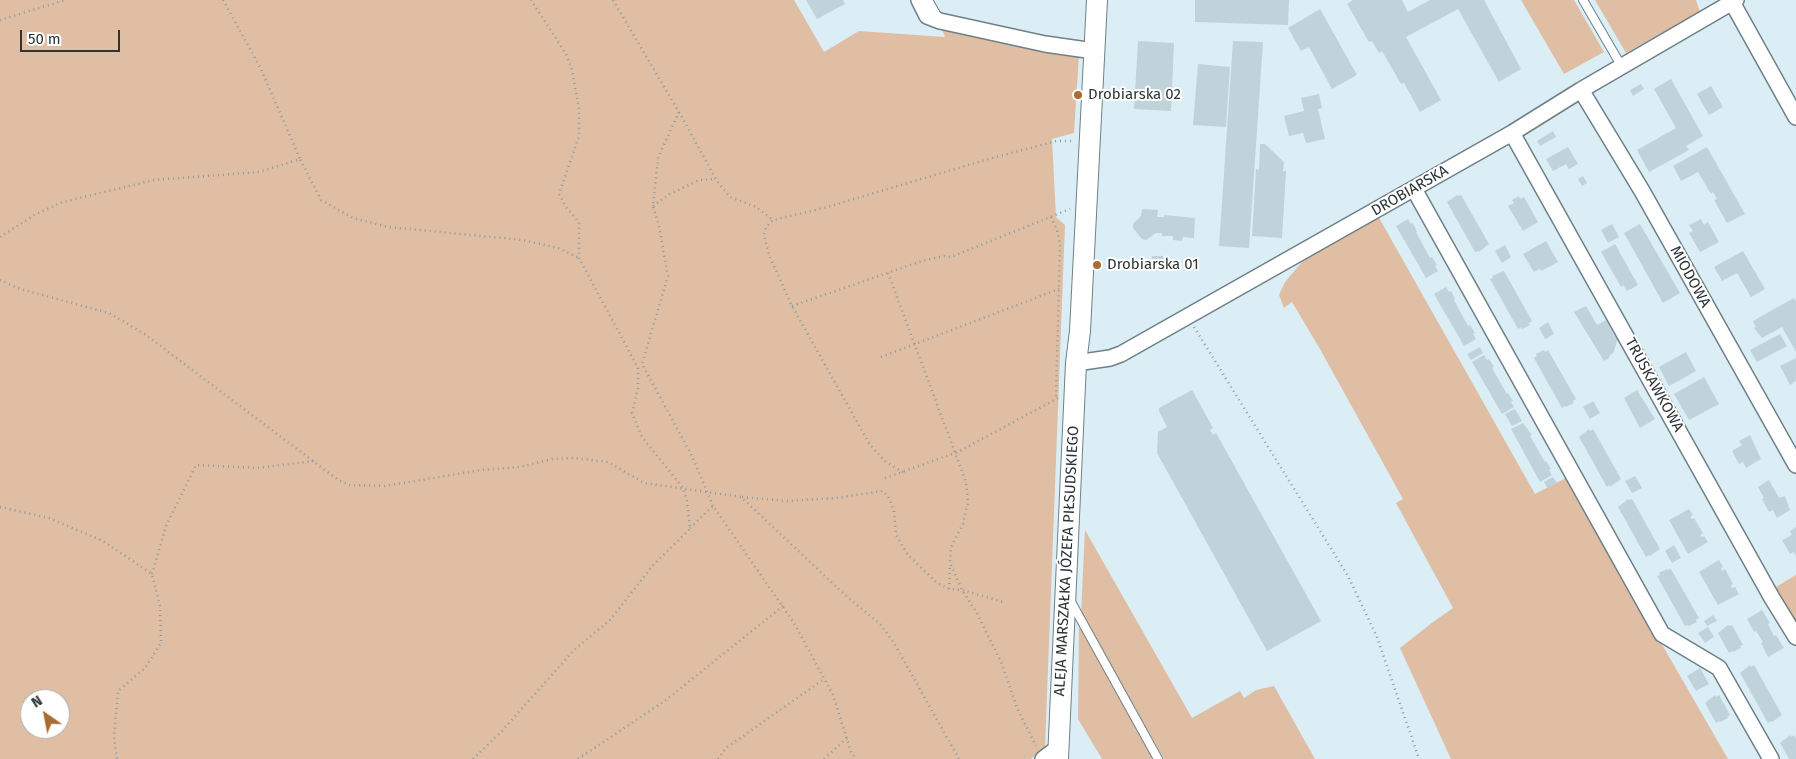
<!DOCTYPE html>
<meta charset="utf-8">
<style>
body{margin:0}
#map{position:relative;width:1796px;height:759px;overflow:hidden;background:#dbeef5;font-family:"Fira Sans",sans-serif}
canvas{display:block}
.north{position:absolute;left:20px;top:689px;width:50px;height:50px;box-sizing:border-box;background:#fff;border:1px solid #abaeaf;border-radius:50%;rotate:327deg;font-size:14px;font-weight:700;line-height:20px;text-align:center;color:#2c3436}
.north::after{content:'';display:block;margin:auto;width:18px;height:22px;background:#aa6c32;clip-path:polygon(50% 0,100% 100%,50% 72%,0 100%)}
.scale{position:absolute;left:20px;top:30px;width:100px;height:22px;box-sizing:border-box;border:2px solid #2c3436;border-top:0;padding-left:6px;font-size:15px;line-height:18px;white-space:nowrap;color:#2c3436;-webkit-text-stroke:4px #fff;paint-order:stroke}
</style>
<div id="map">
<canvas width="1796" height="759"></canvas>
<div class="north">N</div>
<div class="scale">50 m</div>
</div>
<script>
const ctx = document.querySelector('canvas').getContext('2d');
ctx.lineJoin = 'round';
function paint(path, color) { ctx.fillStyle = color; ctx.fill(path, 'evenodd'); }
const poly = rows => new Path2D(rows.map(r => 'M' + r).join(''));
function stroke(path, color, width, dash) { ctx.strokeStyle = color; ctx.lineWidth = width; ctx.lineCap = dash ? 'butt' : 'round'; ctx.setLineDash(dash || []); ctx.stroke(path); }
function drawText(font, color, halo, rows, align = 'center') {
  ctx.font = font + ' "Fira Sans",sans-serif'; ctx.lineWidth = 4; ctx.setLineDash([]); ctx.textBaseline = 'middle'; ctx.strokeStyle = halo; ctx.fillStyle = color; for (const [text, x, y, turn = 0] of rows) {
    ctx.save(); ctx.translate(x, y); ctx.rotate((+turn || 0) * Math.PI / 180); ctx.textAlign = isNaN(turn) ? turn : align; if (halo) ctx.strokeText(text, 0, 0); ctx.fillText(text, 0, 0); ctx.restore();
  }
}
paint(poly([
 [0,0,794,0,824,52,859,31,945,37,942,29,949,28,1079,55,1074,133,1052,139,1056,217,1065,225,1045,747,1031,759,0,759],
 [30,699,60,699,60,729,30,729],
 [1521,0,1574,0,1604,52,1564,74],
 [1595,0,1696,0,1700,12,1626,53],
 [1378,216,1535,494,1566,478,1728,759,1451,759,1400,648,1433,622,1453,608,1396,503,1403,499,1320,349,1292,302,1284,308,1279,295,1285,282,1308,255],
 [1085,530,1192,718,1240,691,1244,698,1256,690,1274,686,1315,759,1164,759,1081,613],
 [1796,575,1796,630,1771,590],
 [1079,625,1155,759,1102,759,1078,719]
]), '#dfbea4');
paint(poly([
 [806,0,843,0,845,4,817,19],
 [1195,0,1289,0,1288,25,1195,22],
 [1353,0,1402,0,1408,12,1430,0,1484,0,1521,69,1499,82,1458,9,1406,37,1441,100,1420,112,1404,83,1401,84,1382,51,1379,53,1372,41,1369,42,1347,4],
 [1320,9,1357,75,1332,89,1309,47,1301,51,1288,28],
 [1138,41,1174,43,1171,111,1134,109],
 [1233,41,1263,42,1249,248,1219,246],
 [1198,64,1230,67,1226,127,1193,125],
 [1671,79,1703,136,1686,146,1689,150,1649,172,1637,150,1676,128,1654,89],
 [1641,84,1644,89,1633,96,1630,90],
 [1711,86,1723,107,1709,115,1697,94],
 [1319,94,1322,108,1318,109,1325,139,1306,143,1303,133,1289,136,1284,116,1304,111,1301,98],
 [1553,131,1556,137,1540,146,1537,141],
 [1260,144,1265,144,1284,162,1283,171,1286,171,1282,238,1252,236,1256,169,1259,170],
 [1568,147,1578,164,1569,169,1566,164,1553,171,1546,159],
 [1707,147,1745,214,1727,223,1714,200,1717,199,1713,192,1711,194,1698,172,1681,181,1673,166],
 [1583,176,1587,183,1582,186,1578,179],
 [1457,195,1458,196,1461,195,1489,244,1479,252,1478,251,1475,252,1447,202],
 [1519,196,1520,199,1524,197,1538,222,1523,231,1508,206,1514,203,1512,200],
 [1142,209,1158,210,1157,217,1164,217,1164,215,1195,218,1194,238,1183,237,1182,241,1173,240,1173,236,1162,236,1162,233,1156,233,1146,240,1142,239,1133,228,1133,224,1141,216],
 [1408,219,1411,224,1413,223,1417,232,1416,232,1430,258,1432,257,1437,265,1435,266,1438,271,1426,278,1396,226],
 [1701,219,1704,225,1708,222,1719,242,1700,252,1689,233,1693,231,1689,225],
 [1612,224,1619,237,1608,243,1601,230],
 [1640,224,1680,293,1663,303,1624,233],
 [1546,241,1558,262,1541,271,1540,269,1534,272,1523,254],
 [1615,244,1638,285,1627,291,1623,285,1621,287,1601,252],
 [1505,245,1511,257,1502,263,1495,251],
 [1743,251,1765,289,1751,297,1737,273,1722,281,1714,267],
 [1152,256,1163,256,1164,263,1152,264],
 [1504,271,1532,321,1529,323,1530,325,1522,329,1521,327,1518,329,1490,279,1493,278,1492,276],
 [1446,287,1449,292,1451,291,1455,299,1454,300,1468,326,1470,325,1475,333,1473,334,1476,339,1464,346,1434,294],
 [1794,298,1796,301,1796,352,1782,327,1762,338,1754,328,1756,327,1753,321],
 [1586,306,1597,325,1606,320,1615,337,1618,338,1613,354,1611,354,1609,358,1604,361,1574,312],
 [1548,322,1554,334,1545,339,1539,328],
 [1780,334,1787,346,1757,362,1750,350],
 [1480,347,1483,353,1471,360,1467,354],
 [1544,350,1545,352,1548,350,1576,399,1573,401,1574,403,1566,407,1565,406,1562,408,1534,358,1537,356,1536,354],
 [1686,352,1696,371,1669,386,1659,367],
 [1484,355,1487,360,1489,359,1494,367,1492,368,1507,394,1508,393,1513,401,1511,402,1514,407,1502,414,1472,362],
 [1796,358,1796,381,1790,385,1780,366],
 [1704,377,1719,404,1689,420,1674,394],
 [1192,390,1213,428,1210,430,1213,435,1216,433,1321,621,1267,651,1157,453,1158,432,1167,427,1159,411,1159,408],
 [1637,390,1655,419,1640,428,1624,398],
 [1593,401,1600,413,1590,419,1583,407],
 [1515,409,1522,421,1512,426,1505,414],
 [1523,423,1532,435,1530,436,1545,462,1546,461,1551,469,1549,470,1552,475,1540,482,1511,429],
 [1589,429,1590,431,1593,429,1621,479,1610,487,1610,485,1607,487,1579,437],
 [1750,435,1761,459,1746,468,1743,462,1739,464,1732,451,1742,445,1739,441],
 [1635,476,1642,488,1632,493,1625,481],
 [1553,477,1557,483,1547,488,1544,482],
 [1769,480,1779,498,1785,496,1790,510,1777,518,1773,510,1769,512,1762,499,1764,498,1758,487],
 [1628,499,1629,500,1632,499,1660,549,1650,556,1649,555,1646,557,1618,507],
 [1689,509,1693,515,1690,517,1692,519,1694,518,1703,533,1700,535,1702,537,1704,536,1708,542,1688,554,1669,520],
 [1796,527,1796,556,1794,552,1790,554,1782,540,1792,535,1790,531],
 [1674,545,1681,558,1672,563,1665,551],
 [1719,560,1723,567,1721,568,1722,571,1725,569,1733,584,1731,586,1732,588,1735,587,1739,594,1718,605,1699,572],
 [1667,569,1668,570,1671,569,1699,618,1696,620,1697,622,1689,626,1688,625,1685,626,1657,576,1660,575,1659,573],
 [1762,610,1770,623,1768,624,1774,636,1776,635,1784,648,1768,657,1761,643,1763,642,1756,631,1754,632,1747,619],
 [1713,615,1717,621,1707,626,1704,621],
 [1728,625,1729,626,1732,625,1743,645,1740,646,1741,648,1733,652,1732,651,1729,653,1718,633],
 [1708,627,1714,637,1705,643,1698,633],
 [1750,665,1751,667,1754,665,1782,715,1772,722,1771,721,1768,723,1740,673],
 [1700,668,1709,684,1696,691,1687,676],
 [1715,695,1716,697,1719,695,1730,715,1727,717,1728,718,1720,722,1719,721,1716,723,1705,703],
 [1790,735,1791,737,1794,735,1796,738,1796,759,1789,759,1780,743]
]), '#c0d3da');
const service = poly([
 [928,0,939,19],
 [1583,0,1622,67],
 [1070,600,1158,759]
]);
const minor = poly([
 [919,0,927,16,940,21,1045,44,1094,51],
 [1732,2,1796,117],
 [1581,90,1642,191,1796,465],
 [1512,133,1772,598,1796,637],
 [1414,189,1662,634,1719,668,1771,759],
 [1076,363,1110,358,1121,354,1512,133,1581,90,1736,0],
 [1043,759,1059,747]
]);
const secondary = poly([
 [1058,759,1076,363,1080,331,1097,0]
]);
stroke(service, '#6f8086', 10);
stroke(minor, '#6f8086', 18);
stroke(secondary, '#6f8086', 22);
stroke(poly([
 [223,0,260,67,300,159],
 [613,0,679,112,717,181,730,197,756,207,773,220],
 [0,20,65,0],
 [679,112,658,158,653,206,659,226,668,276,642,364,692,456,713,506],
 [653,206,670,194,699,180,716,179],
 [1051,217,1058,233,1060,246,1056,399],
 [0,237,36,214,63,202,154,180,259,172,300,159,321,200,353,218,388,227,523,240,558,248,579,258],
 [888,273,966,482,968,502,963,524,951,547,950,563,962,590,977,613,1002,664,1017,708,1036,746],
 [0,280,20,289,109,313,146,335,338,480,349,485,385,486,481,470,520,467,552,459,574,458,608,462,644,483,741,497,844,594,881,625,894,643,959,759],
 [792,306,922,261,944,256,951,257,1070,209],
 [1194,327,1348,576,1377,637,1419,759],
 [881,357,1059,289],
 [903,472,886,462,870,445,792,306,769,255,764,235,766,227,773,220,824,208,985,160,1056,141,1073,141],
 [885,478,958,452,1058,398],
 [742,497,787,501,836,498,883,491,888,496,894,511,896,535,908,555,937,583,949,589,962,590,1003,602],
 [0,507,49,518,103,541,152,574,160,606,161,643,145,668,118,691,114,737,117,759],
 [690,528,713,506,794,623,833,695,851,752,856,759],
 [152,574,166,526,196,465,257,468,314,461],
 [949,589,950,565],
 [473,759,501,732,574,650,610,620,654,564,690,529,687,501,683,488,642,437,632,413,638,388,638,368,579,258,579,222,566,207,559,194,579,136,579,109,572,70,566,54,531,0],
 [578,759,666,700,783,606],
 [718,759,726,748,824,679],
 [824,759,847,738]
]), '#8c9a9f', 2.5, [1, 4]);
stroke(service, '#fff', 8);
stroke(minor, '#fff', 15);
stroke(secondary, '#fff', 20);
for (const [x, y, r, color] of [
 [1078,95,5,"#aa6c32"],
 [1097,265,5,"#aa6c32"]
]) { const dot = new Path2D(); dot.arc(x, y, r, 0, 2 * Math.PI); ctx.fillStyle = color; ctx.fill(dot); stroke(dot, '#fff', 2); }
drawText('15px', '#2c3436', '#fff', [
 ["Drobiarska 02",1088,95],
 ["Drobiarska 01",1107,265]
], 'left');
drawText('15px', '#2c3436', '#fff', [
 ["DROBIARSKA",1410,191,-30],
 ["MIODOWA",1690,277,61],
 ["TRUSKAWKOWA",1654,385,61],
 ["ALEJA MARSZAŁKA JÓZEFA PIŁSUDSKIEGO",1067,561,-87]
]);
</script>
